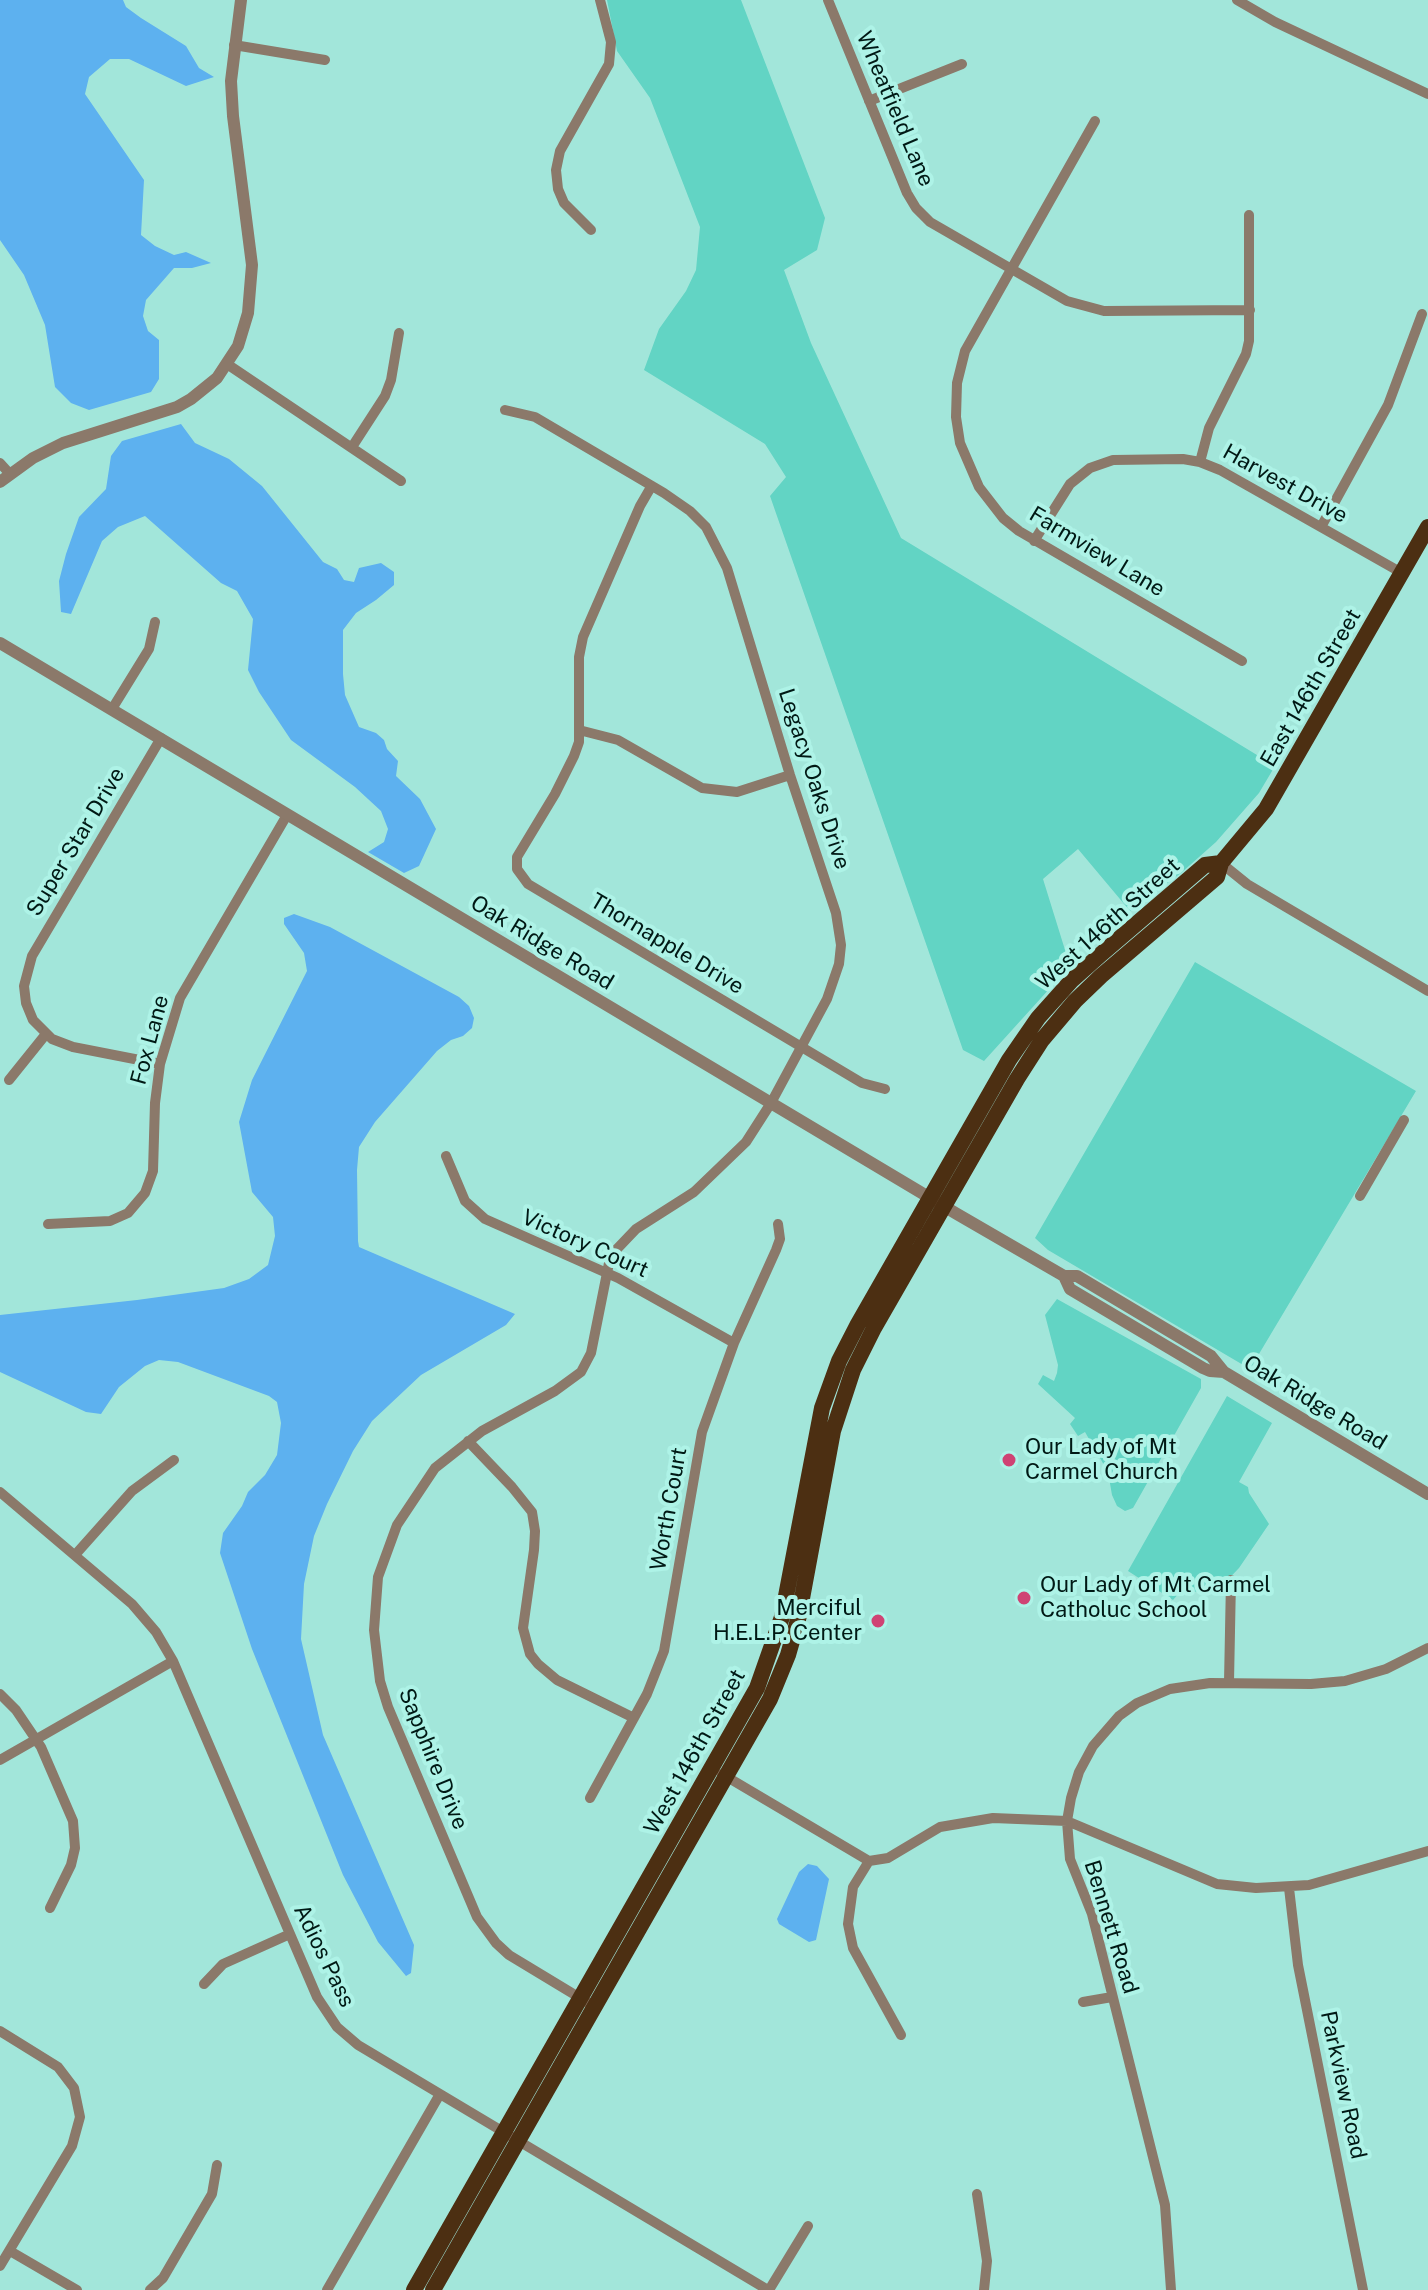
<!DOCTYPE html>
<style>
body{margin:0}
canvas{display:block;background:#a2e6da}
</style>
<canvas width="1428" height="2290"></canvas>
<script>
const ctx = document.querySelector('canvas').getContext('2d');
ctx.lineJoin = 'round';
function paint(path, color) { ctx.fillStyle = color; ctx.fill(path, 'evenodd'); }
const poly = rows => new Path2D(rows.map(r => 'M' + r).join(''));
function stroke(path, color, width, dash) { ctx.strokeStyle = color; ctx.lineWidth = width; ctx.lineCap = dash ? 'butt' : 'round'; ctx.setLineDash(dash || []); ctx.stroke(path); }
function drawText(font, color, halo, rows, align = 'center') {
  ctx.font = font + ' "Public Sans",sans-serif'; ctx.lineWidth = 8; ctx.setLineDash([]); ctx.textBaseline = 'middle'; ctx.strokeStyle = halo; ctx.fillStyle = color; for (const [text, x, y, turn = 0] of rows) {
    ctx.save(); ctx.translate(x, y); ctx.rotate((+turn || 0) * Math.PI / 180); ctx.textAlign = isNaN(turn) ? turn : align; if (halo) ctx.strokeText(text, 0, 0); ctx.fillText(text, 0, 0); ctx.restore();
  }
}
paint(poly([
 [607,0,741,0,825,218,817,250,784,270,811,343,901,538,1275,766,1259,793,1216,842,1181,873,1130,911,1078,849,1043,879,1070,966,984,1061,963,1050,770,496,786,477,765,444,644,370,659,329,686,291,696,270,700,227,650,98,617,51],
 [1195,962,1416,1091,1250,1369,1048,1250,1035,1238],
 [1057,1299,1201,1379,1201,1388,1133,1508,1125,1511,1117,1506,1112,1495,1108,1472,1085,1432,1078,1436,1070,1424,1075,1418,1038,1384,1043,1375,1054,1381,1057,1373,1058,1365,1045,1315],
 [1227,1396,1272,1423,1239,1482,1248,1487,1249,1493,1269,1524,1239,1568,1217,1591,1180,1592,1173,1600,1128,1571]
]), '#62d4c4');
paint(poly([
 [0,0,123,0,126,7,141,18,186,46,199,68,214,77,186,86,129,59,110,59,89,77,85,94,144,180,141,235,155,246,174,255,186,252,211,263,192,268,174,268,146,300,143,316,148,331,159,340,159,379,151,392,89,410,71,403,55,387,45,325,24,275,0,240],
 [181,424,195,443,229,459,262,486,323,562,337,569,344,580,354,582,359,568,381,563,394,572,394,585,376,600,356,613,343,630,343,674,345,695,359,727,376,733,384,740,387,749,398,761,396,776,420,799,436,829,419,866,404,873,368,852,384,842,388,829,381,811,355,787,291,740,259,692,248,670,253,619,237,591,221,583,145,516,118,527,102,541,71,614,61,612,59,581,66,554,79,517,106,489,111,456,122,441],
 [294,914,330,927,459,997,469,1006,474,1018,472,1028,463,1036,451,1040,437,1051,375,1122,359,1147,357,1170,358,1241,359,1247,515,1314,506,1325,421,1375,372,1421,353,1451,327,1504,314,1536,304,1584,301,1639,323,1735,414,1945,411,1973,406,1976,378,1942,343,1875,252,1649,220,1553,223,1533,242,1506,248,1492,265,1475,277,1455,281,1423,277,1402,269,1396,178,1362,159,1360,145,1366,119,1387,101,1414,86,1412,0,1372,0,1315,137,1300,224,1288,249,1279,268,1265,275,1236,273,1217,252,1192,239,1122,252,1080,307,971,304,953,284,924,284,918],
 [808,1864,817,1866,829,1879,816,1940,809,1942,779,1924,777,1919,799,1872]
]), '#5db1ef');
stroke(poly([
 [828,0,907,193,916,208,930,222,1067,301,1104,311,1250,310],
 [1237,0,1275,22,1428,94],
 [234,45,325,60],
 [869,101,962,64],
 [1095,121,965,351,957,383,956,417,960,443,979,487,1003,518,1019,531,1242,661],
 [591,230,564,203,558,189,556,170,560,151,609,64,611,42,600,0],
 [227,364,401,481],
 [505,410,535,417,664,493,690,511,706,527,727,568,790,775,836,913,841,945,839,964,827,999,771,1103,746,1142,694,1192,636,1229,615,1251,609,1263,591,1353,581,1372,555,1391,482,1431,435,1468,397,1525,378,1577,374,1630,380,1681,388,1707,477,1917,496,1943,509,1955,595,2007],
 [352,447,385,396,391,380,399,333],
 [1200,462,1209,428,1246,354,1249,341,1249,215],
 [0,463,10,474],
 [651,487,640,506,583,637,579,657,579,742,574,756,555,794,517,857,517,869,528,884,862,1083,885,1089],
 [1321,527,1388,405,1422,314],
 [1034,541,1070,484,1090,468,1113,460,1183,459,1200,462,1220,470,1402,573],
 [112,709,149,649,155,622],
 [579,730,618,740,702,788,737,792,790,775],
 [1221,863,1247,884,1428,991],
 [160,1064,73,1047,52,1039,33,1020,26,1003,24,986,32,956,161,738],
 [9,1080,46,1034],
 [446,1156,465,1201,485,1219,618,1278,734,1343],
 [1360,1196,1404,1120],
 [48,1224,110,1221,128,1213,145,1193,153,1171,155,1103,160,1064,180,998,287,815],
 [468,1441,512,1487,532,1512,535,1531,534,1550,523,1628,530,1654,538,1664,557,1680,634,1718],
 [0,1492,132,1604,156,1632,173,1661,317,1997,337,2027,358,2045,768,2290],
 [75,1555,132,1491,174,1460],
 [1229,1682,1231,1580],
 [0,1694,16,1710,41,1747,73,1821,75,1848,71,1865,50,1908],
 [0,1760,173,1661],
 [722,1774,869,1861,888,1858,940,1827,993,1818,1067,1821,1217,1884,1256,1888,1309,1885,1428,1851],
 [590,1798,647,1694,664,1651,702,1432,734,1343,776,1250,780,1239,778,1224],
 [869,1861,853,1887,848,1924,853,1948,901,2035],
 [1289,1888,1298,1965,1363,2290],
 [204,1984,223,1964,290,1934],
 [1083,2002,1112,1997],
 [0,2031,58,2067,74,2088,80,2117,72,2146,0,2266],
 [977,2194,987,2261,984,2290],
 [10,2251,77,2290],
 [150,2290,163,2278,212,2194,217,2165],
 [327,2290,440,2094],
 [769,2290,808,2226],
 [1171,2290,1165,2205,1092,1914,1070,1859,1067,1821,1071,1798,1079,1772,1093,1746,1119,1716,1137,1703,1170,1689,1210,1683,1311,1684,1345,1681,1386,1669,1428,1648]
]), '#8b796a', 10);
stroke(poly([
 [0,482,33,458,63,443,177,407,191,399,217,378,238,346,248,313,252,265,233,116,231,81,241,0],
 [0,643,957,1214,1064,1276,1077,1276,1211,1356,1224,1372,1428,1494],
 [1064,1276,1070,1289,1203,1368,1210,1371,1224,1372]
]), '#8b796a', 12);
stroke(poly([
 [414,2290,757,1688,782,1617,822,1408,839,1361,858,1324,1009,1060,1038,1018,1072,980,1100,955,1205,865,1221,863],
 [433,2290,770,1699,788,1655,798,1620,833,1431,853,1370,874,1328,1017,1079,1042,1040,1075,1001,1101,976,1217,877,1221,863,1266,809,1428,527]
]), '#4c2f12', 16);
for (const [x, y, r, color] of [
 [1009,1460,8,"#cf4374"],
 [1024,1598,8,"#cf4374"],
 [878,1621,8,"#cf4374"]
]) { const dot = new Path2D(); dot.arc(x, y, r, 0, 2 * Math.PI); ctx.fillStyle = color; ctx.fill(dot); stroke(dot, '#aef3e7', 3); }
drawText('22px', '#001915', '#aef3e7', [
 ["Wheatfield Lane",895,109,67],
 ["Harvest Drive",1285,484,29],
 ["Farmview Lane",1097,552,31],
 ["East 146th Street",1311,688,-60],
 ["Legacy Oaks Drive",814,779,72],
 ["Super Star Drive",76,842,-59],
 ["West 146th Street",1108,924,-42],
 ["Oak Ridge Road",542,943,31],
 ["Thornapple Drive",667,944,31],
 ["Fox Lane",150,1040,-75],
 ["Victory Court",585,1244,24],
 ["Oak Ridge Road",1315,1403,31],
 ["Worth Court",669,1509,-80],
 ["West 146th Street",695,1752,-61],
 ["Sapphire Drive",433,1759,68],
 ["Bennett Road",1111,1927,73],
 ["Adios Pass",324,1956,64],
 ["Parkview Road",1343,2085,78]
]);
drawText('22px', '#001915', '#aef3e7', [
 ["Our Lady of Mt",1025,1447],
 ["Carmel Church",1025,1472],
 ["Our Lady of Mt Carmel",1040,1585],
 ["Catholuc School",1040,1610],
 ["Merciful",862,1608,"right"],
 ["H.E.L.P. Center",862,1633,"right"]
], 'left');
</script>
